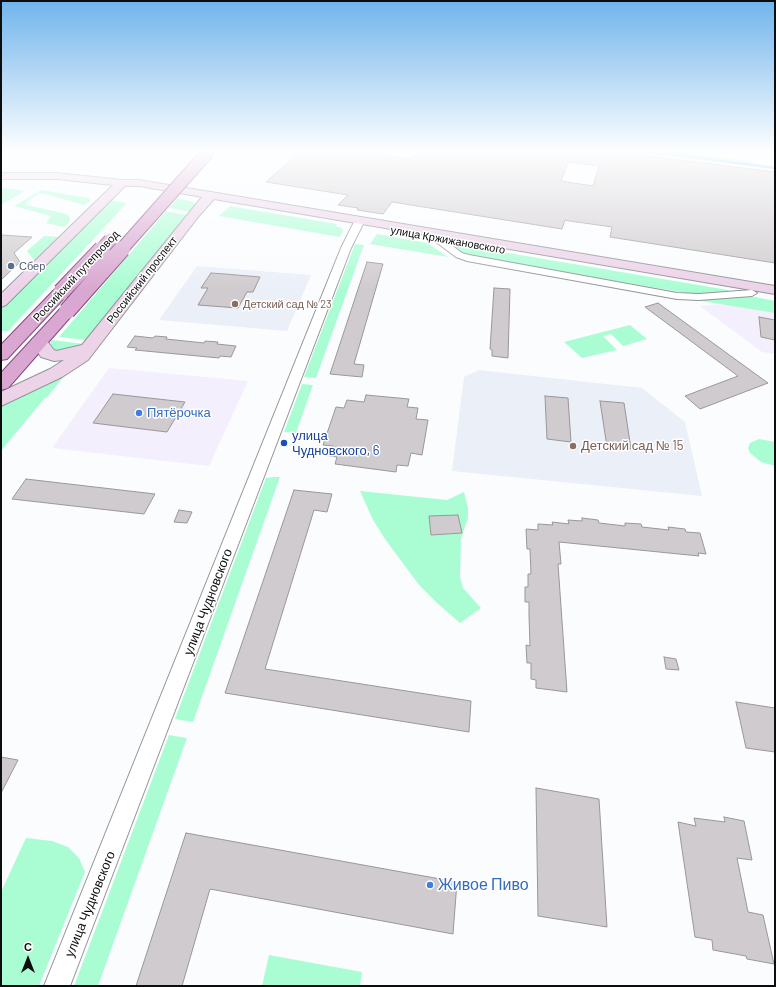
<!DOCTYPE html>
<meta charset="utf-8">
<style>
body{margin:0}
#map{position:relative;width:776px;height:987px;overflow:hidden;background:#fbfcfe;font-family:Barlow,sans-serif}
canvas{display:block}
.frame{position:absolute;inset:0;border:2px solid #0c0d0e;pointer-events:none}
.north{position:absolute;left:8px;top:939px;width:40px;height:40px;-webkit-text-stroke:3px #fff;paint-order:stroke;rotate:0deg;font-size:11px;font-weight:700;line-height:16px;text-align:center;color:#0c0d0e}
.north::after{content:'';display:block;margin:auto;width:14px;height:18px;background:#0c0d0e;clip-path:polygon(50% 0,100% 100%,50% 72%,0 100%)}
</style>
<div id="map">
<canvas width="776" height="987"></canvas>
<div class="frame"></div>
<div class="north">С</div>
</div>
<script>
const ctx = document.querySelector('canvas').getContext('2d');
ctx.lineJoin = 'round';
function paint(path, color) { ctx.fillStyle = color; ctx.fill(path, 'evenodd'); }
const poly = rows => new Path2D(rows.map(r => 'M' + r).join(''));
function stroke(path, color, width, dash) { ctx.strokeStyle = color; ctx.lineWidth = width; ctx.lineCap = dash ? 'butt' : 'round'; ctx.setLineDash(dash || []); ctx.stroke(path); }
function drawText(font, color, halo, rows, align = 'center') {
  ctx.font = font + ' Barlow,sans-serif'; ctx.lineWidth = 3; ctx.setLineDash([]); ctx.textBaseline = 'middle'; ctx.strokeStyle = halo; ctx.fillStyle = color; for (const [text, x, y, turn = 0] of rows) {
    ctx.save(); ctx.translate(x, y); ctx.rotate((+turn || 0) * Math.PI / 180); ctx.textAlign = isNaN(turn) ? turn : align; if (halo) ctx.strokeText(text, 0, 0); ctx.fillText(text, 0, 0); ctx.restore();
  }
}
paint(poly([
 [734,303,775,309,775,354,762,352,700,306],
 [109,368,248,381,209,466,52,448]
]), '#f3effc');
paint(poly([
 [197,266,311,275,287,331,159,320],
 [479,370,642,388,685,422,702,496,452,471,464,377]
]), '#ebeff8');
paint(poly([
 [635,152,687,152,751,161,757,167],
 [1,187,25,191,1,205],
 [41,190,90,198,90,202,84,205,44,194,38,194,28,201,26,205,67,214,70,218,69,223,64,227,46,223,51,216,14,206],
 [177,198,194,202,195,207,191,212,169,208],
 [110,200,127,203,8,331,1,331,1,309],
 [230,206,337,224,336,226,342,228,343,231,340,237,219,216],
 [166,211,187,215,87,340,59,337],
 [377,234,427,243,448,257,370,244],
 [44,236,59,237,34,260,27,251],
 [449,243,728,290,729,291,692,294,468,256,461,253],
 [355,244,364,245,316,378,304,377],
 [742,297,755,297,775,301,775,313,696,300],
 [630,325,647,339,623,346,611,334,603,336,617,350,582,358,564,342],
 [52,340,84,344,82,346,57,352,53,350,50,345],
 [65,372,65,375,49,395,44,399,1,451,1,404],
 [302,384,313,385,296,433,284,432],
 [759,439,775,442,775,466,761,462,750,453,748,448,750,443],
 [274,477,280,477,193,722,175,719,266,478],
 [360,491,447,500,464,492,468,508,468,518,461,539,460,576,463,588,481,608,460,623,437,603,419,585,385,539,373,520],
 [169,735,187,738,98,986,74,986],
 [26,838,52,841,68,847,79,858,85,872,39,986,1,986,1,892],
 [269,955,362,972,360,986,262,986]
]), '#aafdd3');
stroke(poly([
 [656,152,775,168]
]), '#5db3f3', 2.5);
const building = poly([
 [293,152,359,152,411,159,417,152,617,152,775,172,775,263,610,237,612,227,570,221,565,220,562,229,392,202,383,214,357,210,358,208,338,205,348,195,266,182,293,158,293,152],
 [568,162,599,166,593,186,561,181,568,162],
 [1,235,32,237,14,253,20,262,1,280,1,235],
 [367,262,383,264,354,364,364,365,362,377,330,374,367,262],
 [211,273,225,274,260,277,253,292,247,292,238,308,198,305,208,288,201,288,211,273],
 [494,288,510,289,508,358,492,356,492,350,490,349,494,288],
 [658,303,728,354,768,383,700,409,685,396,738,376,645,307,658,303],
 [759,317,775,320,775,340,761,337,759,317],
 [135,336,153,338,155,336,167,337,166,339,204,343,205,341,218,342,217,344,236,346,231,357,220,356,219,358,135,350,137,348,127,347,135,336],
 [113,394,185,402,167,432,93,423,113,394],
 [366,395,409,399,407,407,418,408,416,419,428,420,422,455,411,453,408,466,397,465,396,472,335,464,337,457,329,456,333,446,323,445,336,407,344,408,347,400,364,402,366,395],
 [545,396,568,398,571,442,547,439,545,396],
 [600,401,624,403,631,449,607,447,600,401],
 [26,479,155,494,144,514,12,499,26,479],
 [294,490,332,494,327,512,314,510,265,669,471,701,469,732,225,693,294,490],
 [179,510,192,512,187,523,174,522,179,510],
 [458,515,462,533,431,535,429,516,458,515],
 [582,518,598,520,599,523,625,526,625,523,641,524,642,527,669,530,668,527,685,529,686,532,700,533,706,554,698,553,699,556,559,542,561,564,558,564,567,692,536,688,536,680,531,679,531,663,527,663,526,645,530,646,529,616,529,602,525,602,525,587,528,587,528,574,531,574,530,549,527,549,526,529,538,530,538,524,553,525,552,522,569,524,568,520,582,521,582,518],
 [664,657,676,659,679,670,666,669,664,657],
 [736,702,775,708,775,752,746,748,736,702],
 [1,757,18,760,1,793,1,757],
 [536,788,599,799,607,927,538,916,536,788],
 [724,817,744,821,752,860,737,858,748,912,763,915,774,964,747,959,746,956,713,950,712,940,695,937,678,822,696,826,694,818,725,822,724,817],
 [186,833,457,882,453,934,210,889,182,986,136,986,186,833]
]);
paint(building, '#d0cbce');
stroke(building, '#9b9799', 1);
const street = poly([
 [360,217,365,220,351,248,70,986,44,986,341,248,355,220,360,217],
 [435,234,438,235,462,253,469,255,677,293,699,294,752,290,757,293,752,296,699,300,677,299,467,261,456,257,432,239,430,237,432,235,435,234]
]);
const secondary = poly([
 [1,173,57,173,122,180,139,180,775,286,775,294,214,199,198,217,88,360,62,377,1,406,1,392,50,369,64,360,54,361,41,357,31,342,33,338,39,337,45,338,53,349,56,351,82,345,202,197,139,186,125,186,6,305,1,307,1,294,113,185,57,179,1,179,1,173]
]);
const primary = poly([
 [61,287,67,289,69,292,67,295,7,359,1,360,1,345,55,289,61,287],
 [67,306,73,308,75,311,73,314,8,388,1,390,1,373,61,308,67,306]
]);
stroke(street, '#939599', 2);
stroke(secondary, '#939599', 2);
stroke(primary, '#814b79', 2);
paint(street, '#fff');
paint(secondary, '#ecd3e8');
paint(primary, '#d9a7d1');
const primaryBridgeFar1 = poly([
 [101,250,110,240],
 [121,250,208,152]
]);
const primaryBridge = poly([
 [61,292,102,249],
 [67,311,122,249]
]);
stroke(primaryBridgeFar1, '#814b79', 14, []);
stroke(primaryBridge, '#814b79', 18, []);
stroke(primaryBridgeFar1, '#d9a7d1', 12);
stroke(primaryBridge, '#d9a7d1', 16);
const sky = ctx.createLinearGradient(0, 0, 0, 290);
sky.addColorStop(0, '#70b4ec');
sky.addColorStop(0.52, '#fdfeff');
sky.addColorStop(1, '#fdfeff00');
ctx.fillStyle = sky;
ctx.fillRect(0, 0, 776, 290);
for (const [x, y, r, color] of [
 [11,266,4,"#5c6f8a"],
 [235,304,4,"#8d6e63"],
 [139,413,4,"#3f7fe0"],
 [284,443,4,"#1a4fb4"],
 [573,446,4,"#8d6e63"],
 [430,885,4,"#3f7fe0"]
]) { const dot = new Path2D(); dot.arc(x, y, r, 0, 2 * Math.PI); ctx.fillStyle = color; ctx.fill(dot); stroke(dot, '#fff', 1.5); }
drawText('11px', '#0c0d0e', '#fff', [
 ["улица Кржижановского",448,240,10],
 ["Российский путепровод",76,276,-47],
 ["Российский проспект",142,280,-52]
]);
drawText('11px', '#4e5e75', '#fff', [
 ["Сбер",19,266]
], 'left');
drawText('11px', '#785e54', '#fff', [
 ["Детский сад № 23",243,304]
], 'left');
drawText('13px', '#366cbe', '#fff', [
 ["Пятёрочка",147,413]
], 'left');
drawText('13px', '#164399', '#fff', [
 ["улица",292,436],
 ["Чудновского, 6",292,451]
], 'left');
drawText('13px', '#785e54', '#fff', [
 ["Детский сад № 15",581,446]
], 'left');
drawText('13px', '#0c0d0e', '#fff', [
 ["улица Чудновского",208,602,-69],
 ["улица Чудновского",90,904,-68]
]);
drawText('16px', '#366cbe', '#fff', [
 ["Живое Пиво",438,885]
], 'left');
</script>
